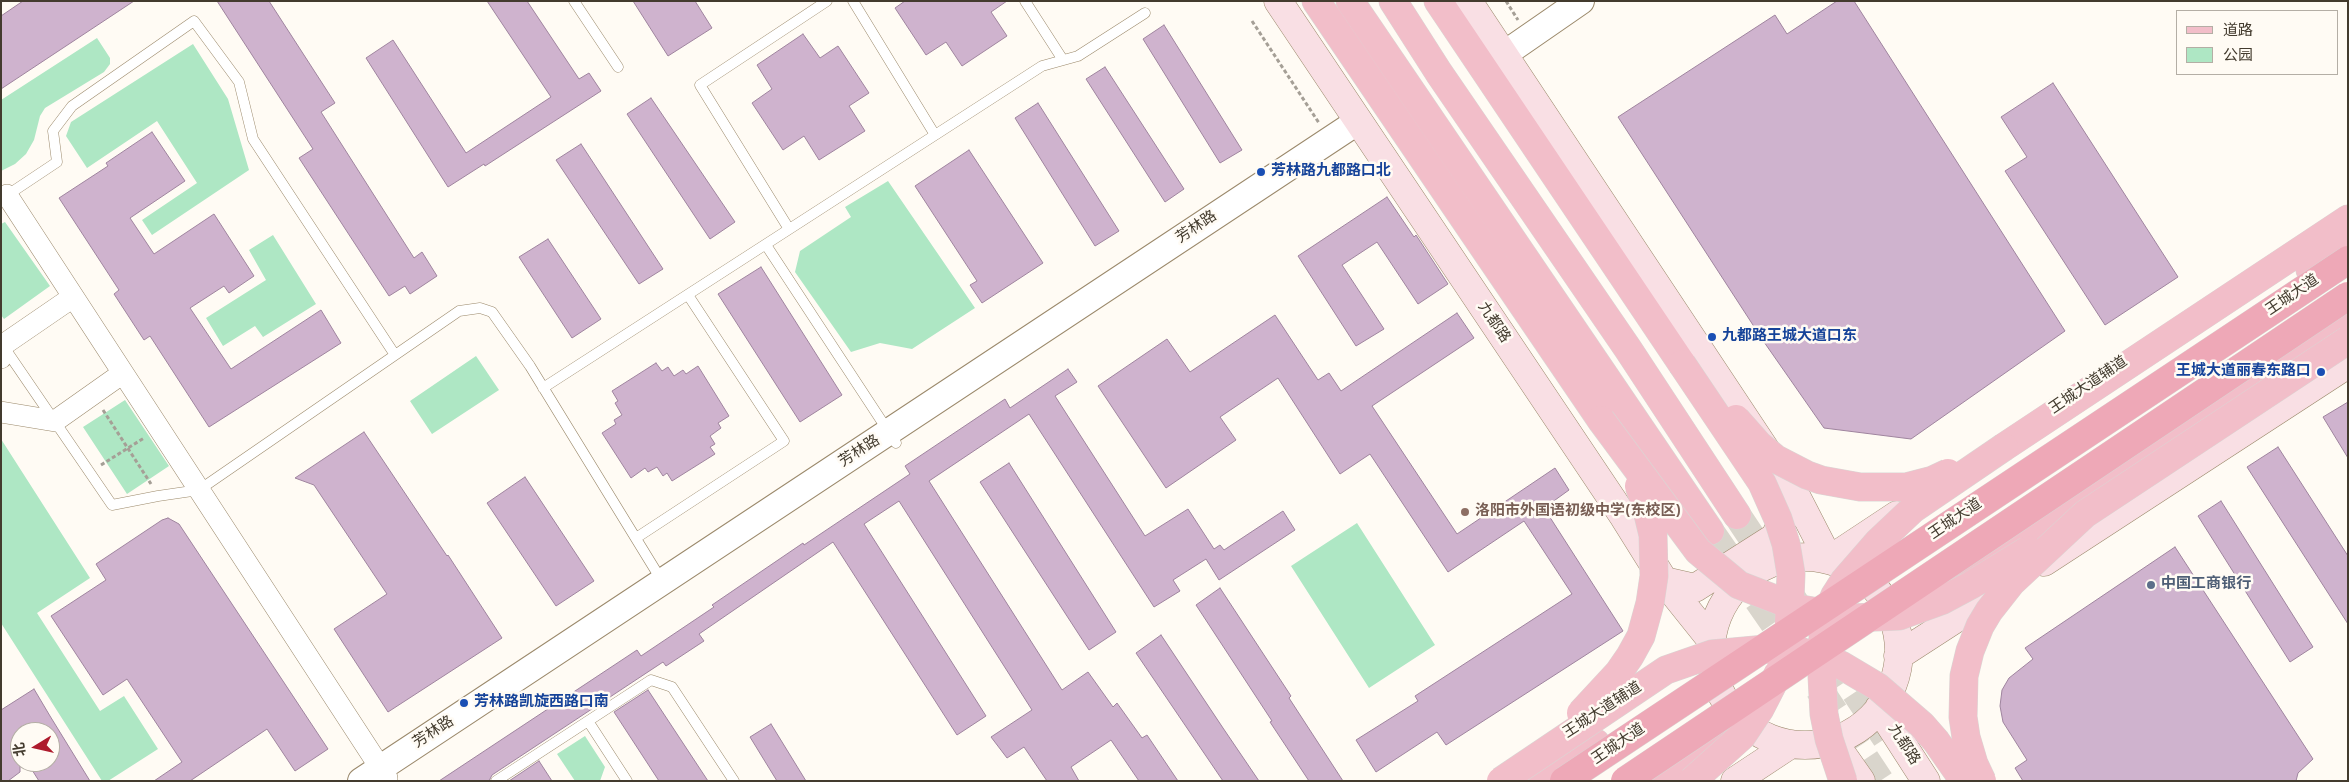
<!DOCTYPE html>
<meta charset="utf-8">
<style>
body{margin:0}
#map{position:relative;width:2349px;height:782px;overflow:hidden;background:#fffbf4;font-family:Overpass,"Noto Sans SC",sans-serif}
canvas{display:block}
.frame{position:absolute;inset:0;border:2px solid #433b2e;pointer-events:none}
.legend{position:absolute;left:2176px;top:10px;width:162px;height:65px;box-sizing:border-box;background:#fffbf4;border:1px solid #b4aea5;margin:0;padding:6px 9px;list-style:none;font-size:15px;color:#433b2e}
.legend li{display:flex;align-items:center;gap:10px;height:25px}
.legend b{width:25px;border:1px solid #b4aea5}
.north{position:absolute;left:10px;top:722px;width:50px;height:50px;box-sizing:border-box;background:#fffbf4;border:1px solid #b4aea5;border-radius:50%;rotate:261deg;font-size:14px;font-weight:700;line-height:20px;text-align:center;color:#433b2e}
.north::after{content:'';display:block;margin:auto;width:18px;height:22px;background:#ae1b2d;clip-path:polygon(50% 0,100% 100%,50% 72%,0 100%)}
</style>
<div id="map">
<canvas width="2349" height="782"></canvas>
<div class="frame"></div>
<ul class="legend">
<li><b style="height:6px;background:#f2bec9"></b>道路</li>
<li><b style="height:14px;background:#aee7c4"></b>公园</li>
</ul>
<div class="north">北</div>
</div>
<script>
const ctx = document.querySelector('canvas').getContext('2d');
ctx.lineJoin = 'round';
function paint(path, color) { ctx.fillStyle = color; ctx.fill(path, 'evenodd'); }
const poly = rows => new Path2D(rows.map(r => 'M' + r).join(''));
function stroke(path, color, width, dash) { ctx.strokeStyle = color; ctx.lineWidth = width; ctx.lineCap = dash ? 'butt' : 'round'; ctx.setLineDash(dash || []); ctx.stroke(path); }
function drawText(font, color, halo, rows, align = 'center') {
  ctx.font = font + ' Overpass,"Noto Sans SC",sans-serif'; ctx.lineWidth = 5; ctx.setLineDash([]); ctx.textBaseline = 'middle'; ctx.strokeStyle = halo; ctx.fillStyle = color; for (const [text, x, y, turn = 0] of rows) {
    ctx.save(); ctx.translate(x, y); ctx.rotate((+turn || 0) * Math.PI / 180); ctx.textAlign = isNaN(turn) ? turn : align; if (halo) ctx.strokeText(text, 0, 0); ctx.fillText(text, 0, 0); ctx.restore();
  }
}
paint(poly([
 [97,38,110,58,110,64,104,72,45,108,40,116,34,140,26,154,15,164,1,171,1,100],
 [193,44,228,99,249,170,152,235,142,220,197,183,157,121,87,168,66,136,71,122],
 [888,181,975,308,912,349,880,343,851,352,795,272,800,251,851,217,845,207],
 [5,222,50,286,4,319,1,315,1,224],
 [273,235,316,304,263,337,255,326,223,346,206,318,266,280,249,250],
 [476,356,499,390,432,434,410,401],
 [125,400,169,466,127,494,83,427],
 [1,439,90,578,37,613,100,711,124,696,158,749,108,781,102,781,1,623],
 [1357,523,1435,645,1369,688,1291,566],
 [585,736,605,767,600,781,575,781,557,754]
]), '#aee7c4');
const building = poly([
 [23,1,134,1,1,89,1,16,23,1],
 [217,1,269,1,335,103,321,112,414,258,422,252,437,276,410,294,405,286,389,296,299,158,313,149,217,1],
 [487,1,527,1,579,79,589,73,601,91,485,166,484,164,448,187,366,58,393,40,466,153,551,97,487,1],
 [633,1,695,1,712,28,668,56,633,1],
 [905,1,1007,1,991,12,1007,36,962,66,946,42,926,55,895,8,905,1],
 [1837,1,1854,1,2065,331,1911,439,1824,428,1764,342,1618,117,1775,15,1787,34,1837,1],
 [1164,25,1242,150,1220,163,1143,39,1164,25],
 [803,34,820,58,838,46,869,93,849,106,865,131,819,160,804,136,783,150,752,103,772,89,757,65,803,34],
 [1105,67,1184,189,1165,202,1086,79,1105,67],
 [2053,83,2178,277,2105,325,2005,171,2027,157,2001,117,2053,83],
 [651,98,735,222,710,239,627,114,651,98],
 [1038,103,1119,231,1095,246,1015,118,1038,103],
 [152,132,185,181,130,218,154,254,214,214,254,276,229,293,224,286,190,308,231,369,321,310,341,343,209,427,150,336,144,340,114,294,119,290,59,198,108,166,106,163,152,132],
 [581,144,663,269,639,284,556,160,581,144],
 [969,150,1043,263,982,303,970,285,977,281,915,186,969,150],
 [1387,197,1414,237,1416,235,1448,284,1418,304,1377,242,1342,265,1384,329,1356,346,1298,256,1387,197],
 [548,239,601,319,572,338,519,257,548,239],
 [761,267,842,395,800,422,718,294,761,267],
 [1457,313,1474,338,1372,406,1457,534,1555,468,1569,490,1544,508,1623,631,1446,745,1437,732,1376,772,1356,740,1418,701,1415,696,1572,594,1524,521,1448,572,1370,454,1340,474,1278,378,1220,417,1236,440,1166,488,1098,386,1167,339,1190,372,1275,315,1318,380,1329,373,1341,391,1457,313],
 [656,363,662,371,668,367,674,376,683,370,686,374,698,366,729,416,718,423,721,428,710,436,715,444,710,447,715,454,672,481,667,473,663,476,657,467,648,472,645,468,631,478,602,433,616,424,614,420,622,415,615,403,618,401,612,391,656,363],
 [1068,369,1077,382,1055,396,1145,536,1188,509,1214,549,1220,545,1224,550,1283,511,1295,530,1219,580,1206,559,1173,580,1180,591,1154,607,1029,414,929,481,1062,690,1088,672,1113,707,1117,703,1142,738,1147,735,1178,781,1139,781,1111,740,1071,767,1079,781,1047,781,1024,747,1007,758,991,737,1032,710,899,501,864,524,986,716,957,735,833,542,699,634,704,641,666,666,663,662,492,775,489,781,439,781,637,650,641,656,714,607,712,605,803,543,804,545,910,474,905,466,1005,399,1010,408,1068,369],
 [2348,402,2348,458,2323,417,2348,402],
 [364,432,447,556,448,555,502,638,388,712,334,629,387,594,314,485,295,478,364,432],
 [2278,447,2348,556,2348,624,2247,467,2278,447],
 [1009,463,1116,632,1089,650,980,482,1009,463],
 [525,477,594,581,556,606,487,503,525,477],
 [2221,501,2313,647,2290,662,2198,516,2221,501],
 [168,518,179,524,328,749,295,771,267,729,190,781,154,781,182,762,127,679,103,695,51,616,106,580,96,564,162,520,168,518],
 [2175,547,2313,759,2298,773,2296,781,2023,781,2015,768,2027,760,2003,722,2000,706,2002,690,2009,678,2033,659,2025,648,2175,547],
 [1220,588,1291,696,1289,698,1343,781,1309,781,1270,722,1272,721,1196,605,1220,588],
 [1161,635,1223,728,1259,781,1223,781,1136,653,1161,635],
 [34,689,50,716,90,781,39,781,27,762,50,762,50,732,20,732,20,772,8,781,1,781,1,710,34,689],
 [648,690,708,781,659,781,614,712,648,690],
 [771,724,806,781,777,781,750,737,771,724],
 [539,761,552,781,509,781,539,761]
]);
paint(building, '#cfb3ce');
stroke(building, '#9f849e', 1);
stroke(poly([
 [1737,515,1798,607],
 [1710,531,1796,655],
 [1832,657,1886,738],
 [1819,689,1880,781]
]), '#d9d5cc', 28, [28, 14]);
const service = poly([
 [574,1,618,67],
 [853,1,935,135],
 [1025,1,1063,60],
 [6,196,57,162,53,131,72,106,194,21,239,82,253,139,395,355],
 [789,229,700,85,827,1],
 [766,245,896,443],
 [4,347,112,505,158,496,199,490,459,311,480,308,492,312,530,366,662,581],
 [543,388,1042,66,1078,56,1145,13],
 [636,538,784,441,688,295],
 [588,721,627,781],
 [496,781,651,680,672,687,734,781]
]);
const minor = poly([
 [7,195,387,778],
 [1,358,3,345,73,297],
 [1,412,55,421,123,373]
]);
const tertiary = poly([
 [1503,55,1581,1],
 [361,781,1357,122]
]);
const secondary = poly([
 [1278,1,1624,517,1664,581,1712,641],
 [1468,1,1795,494,1829,560],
 '1711 651a94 94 0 1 1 188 0a94 94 0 1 1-188 0Z',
 [1829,560,1897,515],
 [2044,562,2348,364],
 [1664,581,1695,588,1775,537,1788,508],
 [1898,656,2006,586],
 [1879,708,1926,781],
 [1833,741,1861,781],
 [1735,781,1791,744]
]);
const primary = poly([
 [1316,1,1601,420],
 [1350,1,1710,531],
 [1393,1,1439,73,1628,349,1737,515],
 [1438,1,1682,364],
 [2310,270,2348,244],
 [2004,447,2348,219],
 [1964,575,2348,317],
 [1539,781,1596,743],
 [1659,781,1739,727]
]);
stroke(service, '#9b896b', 11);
stroke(minor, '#9b896b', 22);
stroke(tertiary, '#9b896b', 28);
stroke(secondary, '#9b896b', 29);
stroke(primary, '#d9d8d5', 29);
stroke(poly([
 [1506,1,1518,20],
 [1252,21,1319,123],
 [103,410,151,484],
 [101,465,144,438]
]), '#a59f96', 3, [4, 2.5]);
stroke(service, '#fff', 10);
stroke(minor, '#fff', 21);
stroke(tertiary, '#fff', 26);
stroke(secondary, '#f9dfe4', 28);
stroke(primary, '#f2bec9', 28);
const primaryBridge = poly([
 [1682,364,1762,483,1778,519,1786,544,1791,574,1789,622],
 [1736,419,1759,445,1776,459,1807,475,1821,480,1860,487,1906,487,1933,480,1948,473],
 [1601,420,1698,551,1739,585,1801,609,1852,618,1899,616,1943,600,1971,585,2028,550],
 [1581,713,1619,672,1630,656,1641,636,1650,603,1654,576,1653,535,1645,502,1639,486],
 [1501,781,1666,670,1712,654,1766,649,1799,651,1823,658,1841,665,1878,687,1922,725,1936,741,1964,781],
 [1692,781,1742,736,1760,709,1779,672],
 [1843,781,1829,739,1824,714,1822,676,1823,635,1827,614,1835,595,1844,581,1878,542,1913,509,2004,447],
 [1982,781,1974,764,1966,737,1963,717,1964,676,1970,651,1980,626,1989,611,2011,583,2085,514,2348,340]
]);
const trunkBridge = poly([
 [1564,781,2348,260],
 [1625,781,2348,296]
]);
stroke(primaryBridge, '#d9d8d5', 29, []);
stroke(trunkBridge, '#d9d8d5', 29, []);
stroke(primaryBridge, '#f2bec9', 28);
stroke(trunkBridge, '#eea8b7', 28);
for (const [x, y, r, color] of [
 [1261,172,5,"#1a4fb4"],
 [1712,337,5,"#1a4fb4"],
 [2321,372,5,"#1a4fb4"],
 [1465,512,5,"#8d6e63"],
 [2151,585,5,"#5c6f8a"],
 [464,703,5,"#1a4fb4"]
]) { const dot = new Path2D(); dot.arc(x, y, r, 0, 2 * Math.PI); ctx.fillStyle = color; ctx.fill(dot); stroke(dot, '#fffbf4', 2); }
drawText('bold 15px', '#164399', '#fffbf4', [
 ["芳林路九都路口北",1271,172],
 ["九都路王城大道口东",1722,337],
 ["王城大道丽春东路口",2311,372,"right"],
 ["芳林路凯旋西路口南",474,703]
], 'left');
drawText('15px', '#433b2e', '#fffbf4', [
 ["芳林路",1197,228,-34],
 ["王城大道",2293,296,-34],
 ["九都路",1493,323,56],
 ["王城大道辅道",2089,386,-34],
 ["芳林路",860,452,-33],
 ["王城大道",1956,520,-34],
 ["王城大道辅道",1603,711,-33],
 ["芳林路",434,733,-33],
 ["王城大道",1619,745,-34],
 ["九都路",1903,745,57]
]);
drawText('bold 15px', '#785e54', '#fffbf4', [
 ["洛阳市外国语初级中学(东校区)",1475,512]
], 'left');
drawText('bold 15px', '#4e5e75', '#fffbf4', [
 ["中国工商银行",2161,585]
], 'left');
</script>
